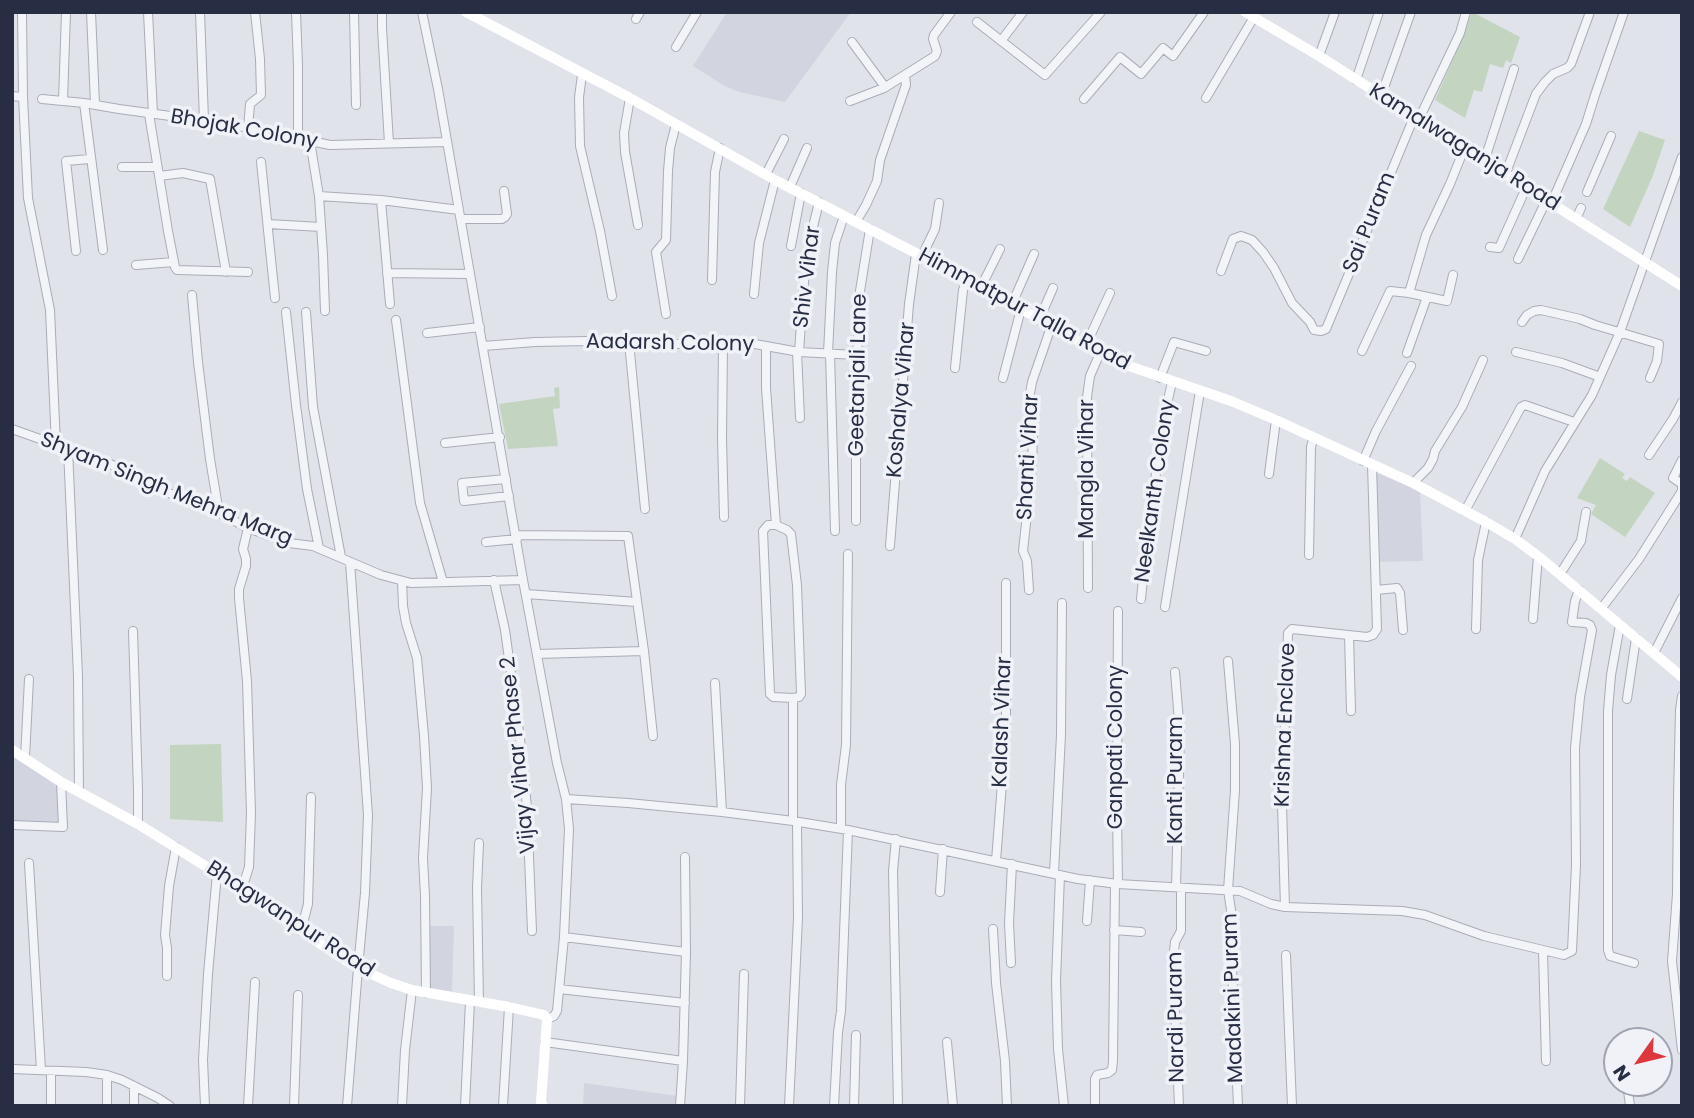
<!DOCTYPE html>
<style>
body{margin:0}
#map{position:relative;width:1694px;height:1118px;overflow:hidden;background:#e0e3ea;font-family:Poppins,sans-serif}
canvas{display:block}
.frame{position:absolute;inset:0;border:14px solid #272e44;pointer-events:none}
.north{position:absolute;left:1603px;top:1027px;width:70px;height:70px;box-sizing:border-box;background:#f0f2f8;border:2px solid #a0a4b0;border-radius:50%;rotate:236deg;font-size:19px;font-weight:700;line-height:28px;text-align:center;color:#272e44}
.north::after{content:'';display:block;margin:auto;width:24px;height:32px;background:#dc383d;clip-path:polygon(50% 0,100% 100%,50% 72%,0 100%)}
</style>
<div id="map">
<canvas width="1694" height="1118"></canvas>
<div class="frame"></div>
<div class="north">N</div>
</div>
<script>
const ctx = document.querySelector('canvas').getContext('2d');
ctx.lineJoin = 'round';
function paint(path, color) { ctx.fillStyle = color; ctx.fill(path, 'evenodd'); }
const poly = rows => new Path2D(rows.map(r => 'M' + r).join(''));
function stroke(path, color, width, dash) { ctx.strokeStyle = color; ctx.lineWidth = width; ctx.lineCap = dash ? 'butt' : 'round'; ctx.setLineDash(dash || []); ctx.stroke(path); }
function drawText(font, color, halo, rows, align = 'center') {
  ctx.font = font + ' Poppins,sans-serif'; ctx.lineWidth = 7; ctx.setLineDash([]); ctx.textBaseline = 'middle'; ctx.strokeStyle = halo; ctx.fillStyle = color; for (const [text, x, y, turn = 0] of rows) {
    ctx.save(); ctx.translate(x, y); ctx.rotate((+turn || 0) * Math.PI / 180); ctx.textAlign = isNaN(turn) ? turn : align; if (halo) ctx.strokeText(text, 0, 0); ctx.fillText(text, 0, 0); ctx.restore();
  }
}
paint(poly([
 [727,12,851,12,785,102,739,92,723,85,693,66],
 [1375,472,1420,491,1423,561,1376,562],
 [12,755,59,785,60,825,12,823],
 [429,926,454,926,452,992,428,989],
 [584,1083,678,1096,678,1106,583,1106]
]), '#d2d5e0');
paint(poly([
 [1472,12,1520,37,1511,63,1506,60,1503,68,1490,64,1482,92,1474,90,1465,118,1435,100,1463,37],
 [1639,131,1665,140,1652,178,1630,227,1603,209],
 [559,387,560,408,553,409,558,446,508,449,499,404,555,396,554,388],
 [1600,458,1625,474,1622,478,1627,481,1630,477,1655,493,1625,537,1591,514,1596,505,1577,498],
 [221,744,223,822,170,819,170,745]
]), '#c3d5c0');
const street = poly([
 [22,12,23,97,28,198,50,310,56,445],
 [91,12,95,104],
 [148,12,153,114],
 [200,12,204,120],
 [296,12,298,66,298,139],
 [354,12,356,105],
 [382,12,382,28,389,143],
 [422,12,438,89,523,580,557,763,566,799,569,829,564,937,557,1011,554,1016,547,1019],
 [636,19,640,12],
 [977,22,1045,75,1101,12],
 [1001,41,1023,12],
 [852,42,885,87],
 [676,47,697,12],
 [1319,56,1335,12],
 [582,75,579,97,580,146,600,231,612,296],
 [1356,80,1379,12],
 [12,96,23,97],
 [1381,96,1411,12],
 [630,98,624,133,625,152,638,225],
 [1206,98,1254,17],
 [42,99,84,103,119,109,229,124,330,145,447,142],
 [1084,99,1120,57,1141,74,1163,48,1173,56,1204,12],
 [63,101,66,12],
 [850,101,884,88,935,56,937,51,933,39,934,35,951,12],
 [84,103,103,250],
 [149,114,168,231,175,267,177,270,248,272],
 [1419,119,1460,33,1466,12],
 [248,128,250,104,261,95,260,59,255,12],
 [310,141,319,196,323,255,325,311],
 [261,162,275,298],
 [1484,162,1514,69],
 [122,167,157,167],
 [766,174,784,139],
 [1505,175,1536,94,1545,82,1553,74,1567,68,1571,64,1590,12],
 [159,176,183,173,210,179,226,272],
 [790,187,807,148],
 [1587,192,1611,136],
 [319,196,381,200,459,210],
 [381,200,390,304],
 [1551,204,1586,124,1595,95,1624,12],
 [461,219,502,219,505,217,507,214,504,191],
 [1576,219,1581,208],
 [856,222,866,205,877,181,880,160,906,85,905,75],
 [268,224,321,227],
 [791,246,801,193],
 [1490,247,1499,248,1526,188],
 [76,251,66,161,90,159],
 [922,256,935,229,939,203],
 [1518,259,1546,201],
 [136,265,174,262],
 [1221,271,1233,239,1241,236,1252,240,1263,252,1274,268,1292,303,1310,322,1314,330,1321,331,1326,329,1414,117],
 [387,273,470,274],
 [712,280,715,172,720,148],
 [981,287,1000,249],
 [1409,293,1447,301,1453,275],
 [754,294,759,243,775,180],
 [192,295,198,362,210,459,219,513],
 [1012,304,1034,254],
 [286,312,296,405,307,489,319,548],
 [306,312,313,407,341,557],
 [666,314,656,252,666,240,668,171,670,148,676,124],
 [396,320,420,503,443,582],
 [1039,320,1053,288],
 [1522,322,1527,315,1534,311,1541,310,1580,319,1595,325,1659,344,1657,361,1650,378],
 [427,333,480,327],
 [629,342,645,509],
 [723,344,722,439,724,517],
 [1086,345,1110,293],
 [483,346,535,342,587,341,679,344,738,343,755,344,799,352,857,355],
 [766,347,766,388,776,525,787,530,791,534,797,585,801,694,799,697,793,698,793,821],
 [1362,351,1390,291,1409,293,1426,235,1450,184,1464,149],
 [797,352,800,418],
 [799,352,805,268,813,227,819,202],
 [1516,352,1562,363,1600,377],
 [828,353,832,272,835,243,844,216],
 [830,353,835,531],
 [1407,353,1427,297],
 [955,368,963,290,967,280],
 [1003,378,1021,309],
 [1160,378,1174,342,1206,351],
 [12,429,68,449,96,457,171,494,219,513,248,528,289,543,313,546,381,575,411,583,523,580],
 [445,443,500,437],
 [68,449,78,676,79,792],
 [1649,455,1673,419,1682,402],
 [1363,461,1376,431,1411,366],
 [1269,474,1276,420],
 [506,479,462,483,464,501,509,496],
 [1413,483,1428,468,1433,459,1435,451,1462,407,1483,360],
 [1465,511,1521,407,1525,405,1574,422],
 [856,521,856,382,860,291,870,229],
 [776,525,768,525,763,531,770,694,773,697,793,698],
 [516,535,628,536,644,651,653,736],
 [1515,539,1545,471,1592,395,1620,332,1682,157],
 [486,542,517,539],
 [890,546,909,304,916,254],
 [1309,555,1311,447,1313,439],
 [1560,574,1581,541,1586,512],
 [494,580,505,630,520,739,527,807,532,931],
 [402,581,403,606,406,623,417,658,424,736,427,788,423,858,425,896,426,993],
 [1088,588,1087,397,1090,376,1100,353],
 [1029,590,1027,561,1023,551,1032,468,1033,435,1029,399,1032,382,1051,327],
 [1376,590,1397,588,1400,593,1403,630],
 [526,594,637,602],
 [1141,599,1147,539,1163,422,1172,382],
 [1165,607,1200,391],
 [1601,609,1639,559,1682,491,1682,484,1673,478,1682,460],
 [1533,619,1538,556],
 [1620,625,1611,675,1608,711,1608,950,1610,956,1634,963],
 [1476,629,1478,560,1486,522],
 [133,631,138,790,138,824],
 [1349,635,1351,711],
 [1654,653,1682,598],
 [537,654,644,651],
 [1228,661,1235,744,1235,790,1228,890,1231,910,1232,967,1238,1106],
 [1175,672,1180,734,1176,887],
 [715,683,722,812],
 [1682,696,1680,710,1678,798,1677,894,1672,961,1682,1050],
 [1627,699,1636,638],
 [25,758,29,679],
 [566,799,628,803,722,812,793,821,848,830,1078,879,1118,884,1240,891,1271,904,1285,907,1402,911,1425,915,1484,936,1564,955,1572,951,1576,865,1575,748,1580,697,1592,630,1590,625,1586,623,1572,622,1575,601,1579,590],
 [12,825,63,827,61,782],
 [841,828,841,785,846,745,848,554],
 [896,839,893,871,898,1106],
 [479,843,477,888,479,1002],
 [996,861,1006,731,1006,583],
 [29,863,41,1070],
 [1054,873,1061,735,1062,603],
 [1060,875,1056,981,1058,1049,1064,1106],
 [1118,884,1117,812,1118,611],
 [242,889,249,867,251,813,247,681,239,598,239,589,246,566,246,559,243,549,248,528],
 [940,892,943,849],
 [1285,907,1282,805,1288,633,1292,629,1367,637,1373,635,1377,629,1372,465],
 [1087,921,1090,880],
 [993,929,996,983,1005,1061,1007,1106],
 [1114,930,1141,932],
 [301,931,308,904,311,797],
 [564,937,686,952],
 [1543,951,1546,1061],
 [1286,955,1292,1106],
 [1011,963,1009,923,1012,864],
 [167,976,167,948,165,935,169,886,176,847],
 [559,989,685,1003],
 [545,1042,683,1061],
 [947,1042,953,1106],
 [12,1069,86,1072,107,1075,122,1080,158,1098,170,1106],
 [107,1075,107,1106],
 [1627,1083,1630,1106],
 [51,1106,51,1071],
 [134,1106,134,1086],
 [205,1106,203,1060,208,974,217,873],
 [248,1106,255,982],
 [294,1106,298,995],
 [347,1106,358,968,365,893,368,815,350,562],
 [402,1106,405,1050,412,990],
 [465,1106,470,1001],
 [503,1106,509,1007],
 [680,1106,683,1061,686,952,685,857],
 [740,1106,744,974],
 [789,1106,798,918,797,822],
 [834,1106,838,1032,841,1011,848,830],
 [854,1106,856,1035],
 [1095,1106,1095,1079,1097,1075,1108,1073,1112,1070,1113,1061,1115,884],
 [1179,1106,1173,960,1175,942,1181,931,1181,888]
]);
stroke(street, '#a8adb8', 10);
stroke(street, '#f3f4f8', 8);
stroke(poly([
 [466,12,630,98,775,180,981,287,1100,353,1129,366,1231,401,1276,420,1413,483,1486,522,1515,539,1538,556,1682,677],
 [1245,12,1319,56,1682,286],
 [12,750,61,782,138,824,234,884,322,945,358,968,391,983,412,990,509,1007,544,1015,547,1019,541,1102,543,1106]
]), '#fff', 10);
drawText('21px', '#272e44', '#f0f2f8', [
 ["Bhojak Colony",244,130,10],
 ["Kamalwaganja Road",1464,148,32],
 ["Sai Puram",1370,223,-68],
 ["Shiv Vihar",808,277,-83],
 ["Himmatpur Talla Road",1024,310,28],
 ["Aadarsh Colony",670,344,1],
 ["Geetanjali Lane",859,375,-89],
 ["Koshalya Vihar",902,400,-85],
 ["Shanti Vihar",1029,457,-87],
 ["Mangla Vihar",1088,469,-90],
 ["Shyam Singh Mehra Marg",166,490,22],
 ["Neelkanth Colony",1156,491,-82],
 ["Kalash Vihar",1003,722,-88],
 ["Krishna Enclave",1286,725,-88],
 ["Ganpati Colony",1117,747,-90],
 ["Vijay Vihar Phase 2",519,755,-96],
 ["Kanti Puram",1177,780,-90],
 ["Bhagwanpur Road",290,920,33],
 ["Madakini Puram",1234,998,-92],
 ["Nardi Puram",1177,1017,-91]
]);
</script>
